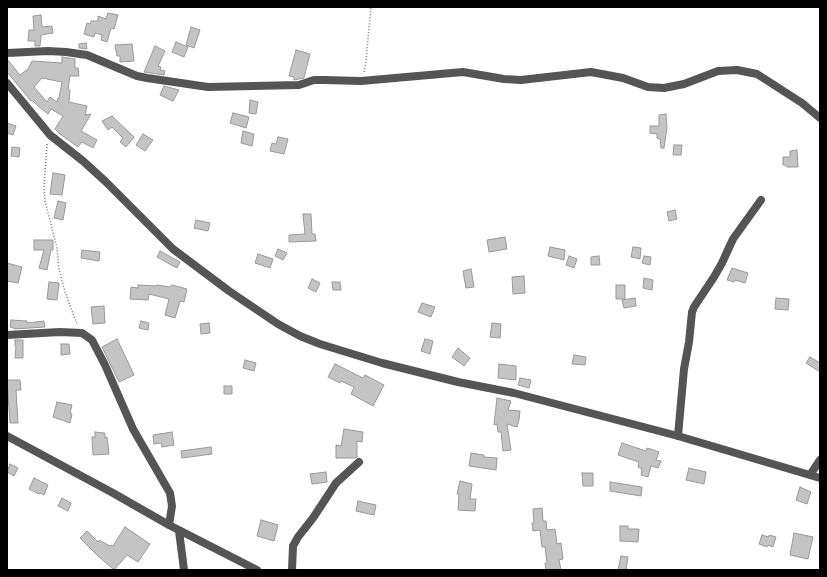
<!DOCTYPE html>
<style>
body{margin:0}
#map{position:relative;width:827px;height:577px;overflow:hidden;background:#fff;font-family:Raleway,sans-serif}
canvas{display:block}
.frame{position:absolute;inset:0;border:8px solid #000;pointer-events:none}
</style>
<div id="map">
<canvas width="827" height="577"></canvas>
<div class="frame"></div>
</div>
<script>
const ctx = document.querySelector('canvas').getContext('2d');
ctx.lineJoin = 'round';
function paint(path, color) { ctx.fillStyle = color; ctx.fill(path, 'evenodd'); }
const poly = rows => new Path2D(rows.map(r => 'M' + r).join(''));
function stroke(path, color, width, dash) { ctx.strokeStyle = color; ctx.lineWidth = width; ctx.lineCap = dash ? 'butt' : 'round'; ctx.setLineDash(dash || []); ctx.stroke(path); }
const building = poly([
 [108,13,118,15,114,29,111,28,107,42,101,40,102,35,95,33,94,37,84,34,87,23,90,24,91,21,98,21,98,16,106,19,108,13],
 [41,15,42,27,52,26,53,33,41,35,40,46,35,46,35,41,28,41,29,30,34,30,33,16,41,15],
 [191,27,200,30,194,48,186,45,191,27],
 [176,42,188,47,184,57,172,52,176,42],
 [86,43,87,49,79,48,79,44,86,43],
 [132,44,134,61,120,62,120,56,117,56,115,45,132,44],
 [155,46,165,51,158,66,161,67,160,70,165,71,164,75,144,72,155,46],
 [296,50,310,54,304,78,294,80,294,77,289,76,296,50],
 [62,57,75,59,75,68,78,68,79,76,70,76,68,89,70,90,69,102,87,106,85,115,91,114,81,131,97,140,93,148,82,142,78,147,60,134,55,129,63,116,51,109,48,114,38,106,32,100,31,101,7,72,7,59,20,75,28,69,32,61,62,63,62,57],
 [42,78,62,82,59,98,58,98,57,102,50,97,47,102,34,87,42,78],
 [164,86,179,90,173,101,160,95,164,86],
 [250,100,258,102,256,114,249,113,250,100],
 [233,113,249,117,246,128,230,123,233,113],
 [666,114,667,127,664,148,661,148,660,139,657,138,657,134,650,133,650,126,659,126,659,115,666,114],
 [112,116,134,137,126,147,120,142,123,138,112,127,108,130,102,121,112,116],
 [7,123,16,126,13,135,7,133,7,123],
 [243,131,254,134,252,146,241,143,243,131],
 [143,134,153,140,145,151,136,145,143,134],
 [278,137,288,139,284,154,270,151,272,143,276,144,278,137],
 [674,145,682,145,681,155,673,155,674,145],
 [12,147,20,148,19,157,11,156,12,147],
 [797,150,798,167,787,167,786,165,783,165,783,157,790,157,790,151,797,150],
 [53,173,65,175,62,195,50,194,53,173],
 [58,201,66,203,63,220,54,218,58,201],
 [675,210,677,219,669,221,667,212,675,210],
 [303,214,311,214,312,234,315,234,316,241,289,242,289,235,305,234,303,214],
 [196,220,210,223,208,231,194,228,196,220],
 [505,237,507,249,489,252,487,240,505,237],
 [34,240,53,240,53,250,51,250,47,270,39,268,44,250,34,250,34,240],
 [550,247,565,250,564,260,548,256,550,247],
 [633,247,641,248,640,259,631,257,633,247],
 [278,249,287,253,283,260,275,256,278,249],
 [82,250,100,252,99,261,81,258,82,250],
 [160,251,180,262,177,268,157,257,160,251],
 [258,254,273,259,270,268,255,263,258,254],
 [569,256,577,259,574,268,566,265,569,256],
 [599,256,600,265,591,265,591,257,599,256],
 [644,256,651,257,650,265,642,263,644,256],
 [7,263,22,267,18,283,7,281,7,263],
 [732,268,748,273,745,283,735,280,734,282,727,280,732,268],
 [471,269,474,287,466,288,463,271,471,269],
 [524,276,525,293,513,294,512,277,524,276],
 [644,278,653,280,652,290,643,288,644,278],
 [312,279,320,283,316,292,308,288,312,279],
 [49,282,59,283,57,300,47,299,49,282],
 [332,282,340,282,341,290,333,290,332,282],
 [138,285,156,286,157,285,169,287,172,285,187,289,184,302,180,301,175,318,165,315,169,299,149,294,148,300,130,299,131,287,138,288,138,285],
 [616,285,625,285,625,299,616,299,616,285],
 [635,298,636,306,624,308,622,300,635,298],
 [776,298,789,299,788,310,775,309,776,298],
 [422,303,435,307,431,317,418,312,422,303],
 [104,306,105,323,93,324,91,307,104,306],
 [11,320,27,321,27,323,44,321,45,327,14,329,14,328,10,327,11,320],
 [141,321,149,323,148,330,139,328,141,321],
 [209,323,210,333,201,334,200,324,209,323],
 [492,323,501,324,500,338,490,337,492,323],
 [117,339,134,375,119,382,102,347,117,339],
 [425,339,433,341,430,354,421,351,425,339],
 [15,340,23,340,23,358,15,358,16,346,15,346,15,340],
 [61,344,69,344,70,354,61,355,61,344],
 [458,348,470,358,464,366,452,357,458,348],
 [574,355,586,357,585,365,572,364,574,355],
 [810,357,820,363,820,372,806,363,810,357],
 [245,360,256,363,254,371,243,368,245,360],
 [335,364,363,378,365,375,384,385,373,406,351,394,354,387,341,381,340,383,328,377,335,364],
 [499,364,516,366,516,380,498,378,499,364],
 [520,378,531,380,529,388,518,385,520,378],
 [7,380,20,380,21,390,16,390,18,423,10,423,7,380],
 [224,386,232,386,232,394,224,394,224,386],
 [497,398,511,401,508,410,520,411,519,420,517,427,507,424,511,450,503,451,501,432,498,432,497,424,494,425,497,398],
 [57,402,72,405,70,413,72,414,70,423,53,417,57,402],
 [344,429,363,432,362,442,357,441,357,457,355,458,336,458,336,445,341,446,344,429],
 [95,432,105,433,105,438,107,437,109,454,93,455,92,437,95,437,95,432],
 [172,432,174,445,162,447,161,443,154,444,153,435,172,432],
 [622,443,646,451,647,448,659,452,656,460,661,461,658,468,651,466,648,477,641,475,642,469,638,467,639,462,618,455,622,443],
 [211,447,212,454,182,458,181,451,211,447],
 [471,453,484,455,484,457,497,458,496,470,469,466,471,453],
 [10,464,18,468,14,476,7,472,10,464],
 [689,468,706,472,704,484,686,480,689,468],
 [326,472,327,482,312,484,310,474,326,472],
 [582,473,593,473,593,486,583,486,582,473],
 [34,478,48,485,44,495,40,493,39,494,29,489,34,478],
 [460,481,472,484,470,499,476,499,475,511,458,510,459,494,457,494,460,481],
 [610,482,642,487,641,496,610,491,610,482],
 [800,487,811,492,807,504,796,500,800,487],
 [62,498,71,503,68,511,58,506,62,498],
 [358,501,376,505,374,515,356,511,358,501],
 [542,508,543,521,546,521,547,530,555,529,557,544,561,543,563,559,559,560,561,570,546,570,545,563,547,563,545,547,542,547,540,530,533,531,532,523,534,523,533,509,542,508],
 [261,520,278,525,274,541,257,536,261,520],
 [620,526,628,526,628,529,639,529,638,542,620,541,620,526],
 [125,527,150,544,138,562,127,555,114,570,97,555,80,538,87,531,98,542,99,540,110,546,111,545,113,546,125,527],
 [794,533,813,537,808,559,790,555,794,533],
 [762,535,769,537,769,535,776,537,773,547,768,545,767,547,759,544,762,535],
 [621,556,628,557,626,570,618,570,621,556]
]);
paint(building, '#c4c4c4');
stroke(building, '#999', 1);
stroke(poly([
 [364,72,366,60,371,7],
 [47,144,44,185,45,201,57,248,59,269,65,292,77,324]
]), '#777', 1.5, [1, 2]);
stroke(poly([
 [7,53,48,51,66,52,87,55,137,76,147,78,208,87,299,85,314,80,324,80,361,81,463,72,504,79,521,80,591,72,623,78,648,87,664,88,684,84,718,71,737,70,757,74,802,103,820,118],
 [7,83,50,135,83,161,105,181,173,249,229,291,278,324,300,336,320,344,382,363,458,382,514,393,678,436,820,478],
 [7,335,60,332,82,333,92,340,105,365,133,429,170,493,172,506,169,525],
 [7,436,113,493,169,525,257,570],
 [678,436,684,369,689,342,692,312,694,307,714,277,722,263,733,239,761,200],
 [810,475,820,460],
 [179,531,184,570],
 [292,570,293,546,298,537,313,518,336,483,359,462]
]), '#555', 8);
</script>
